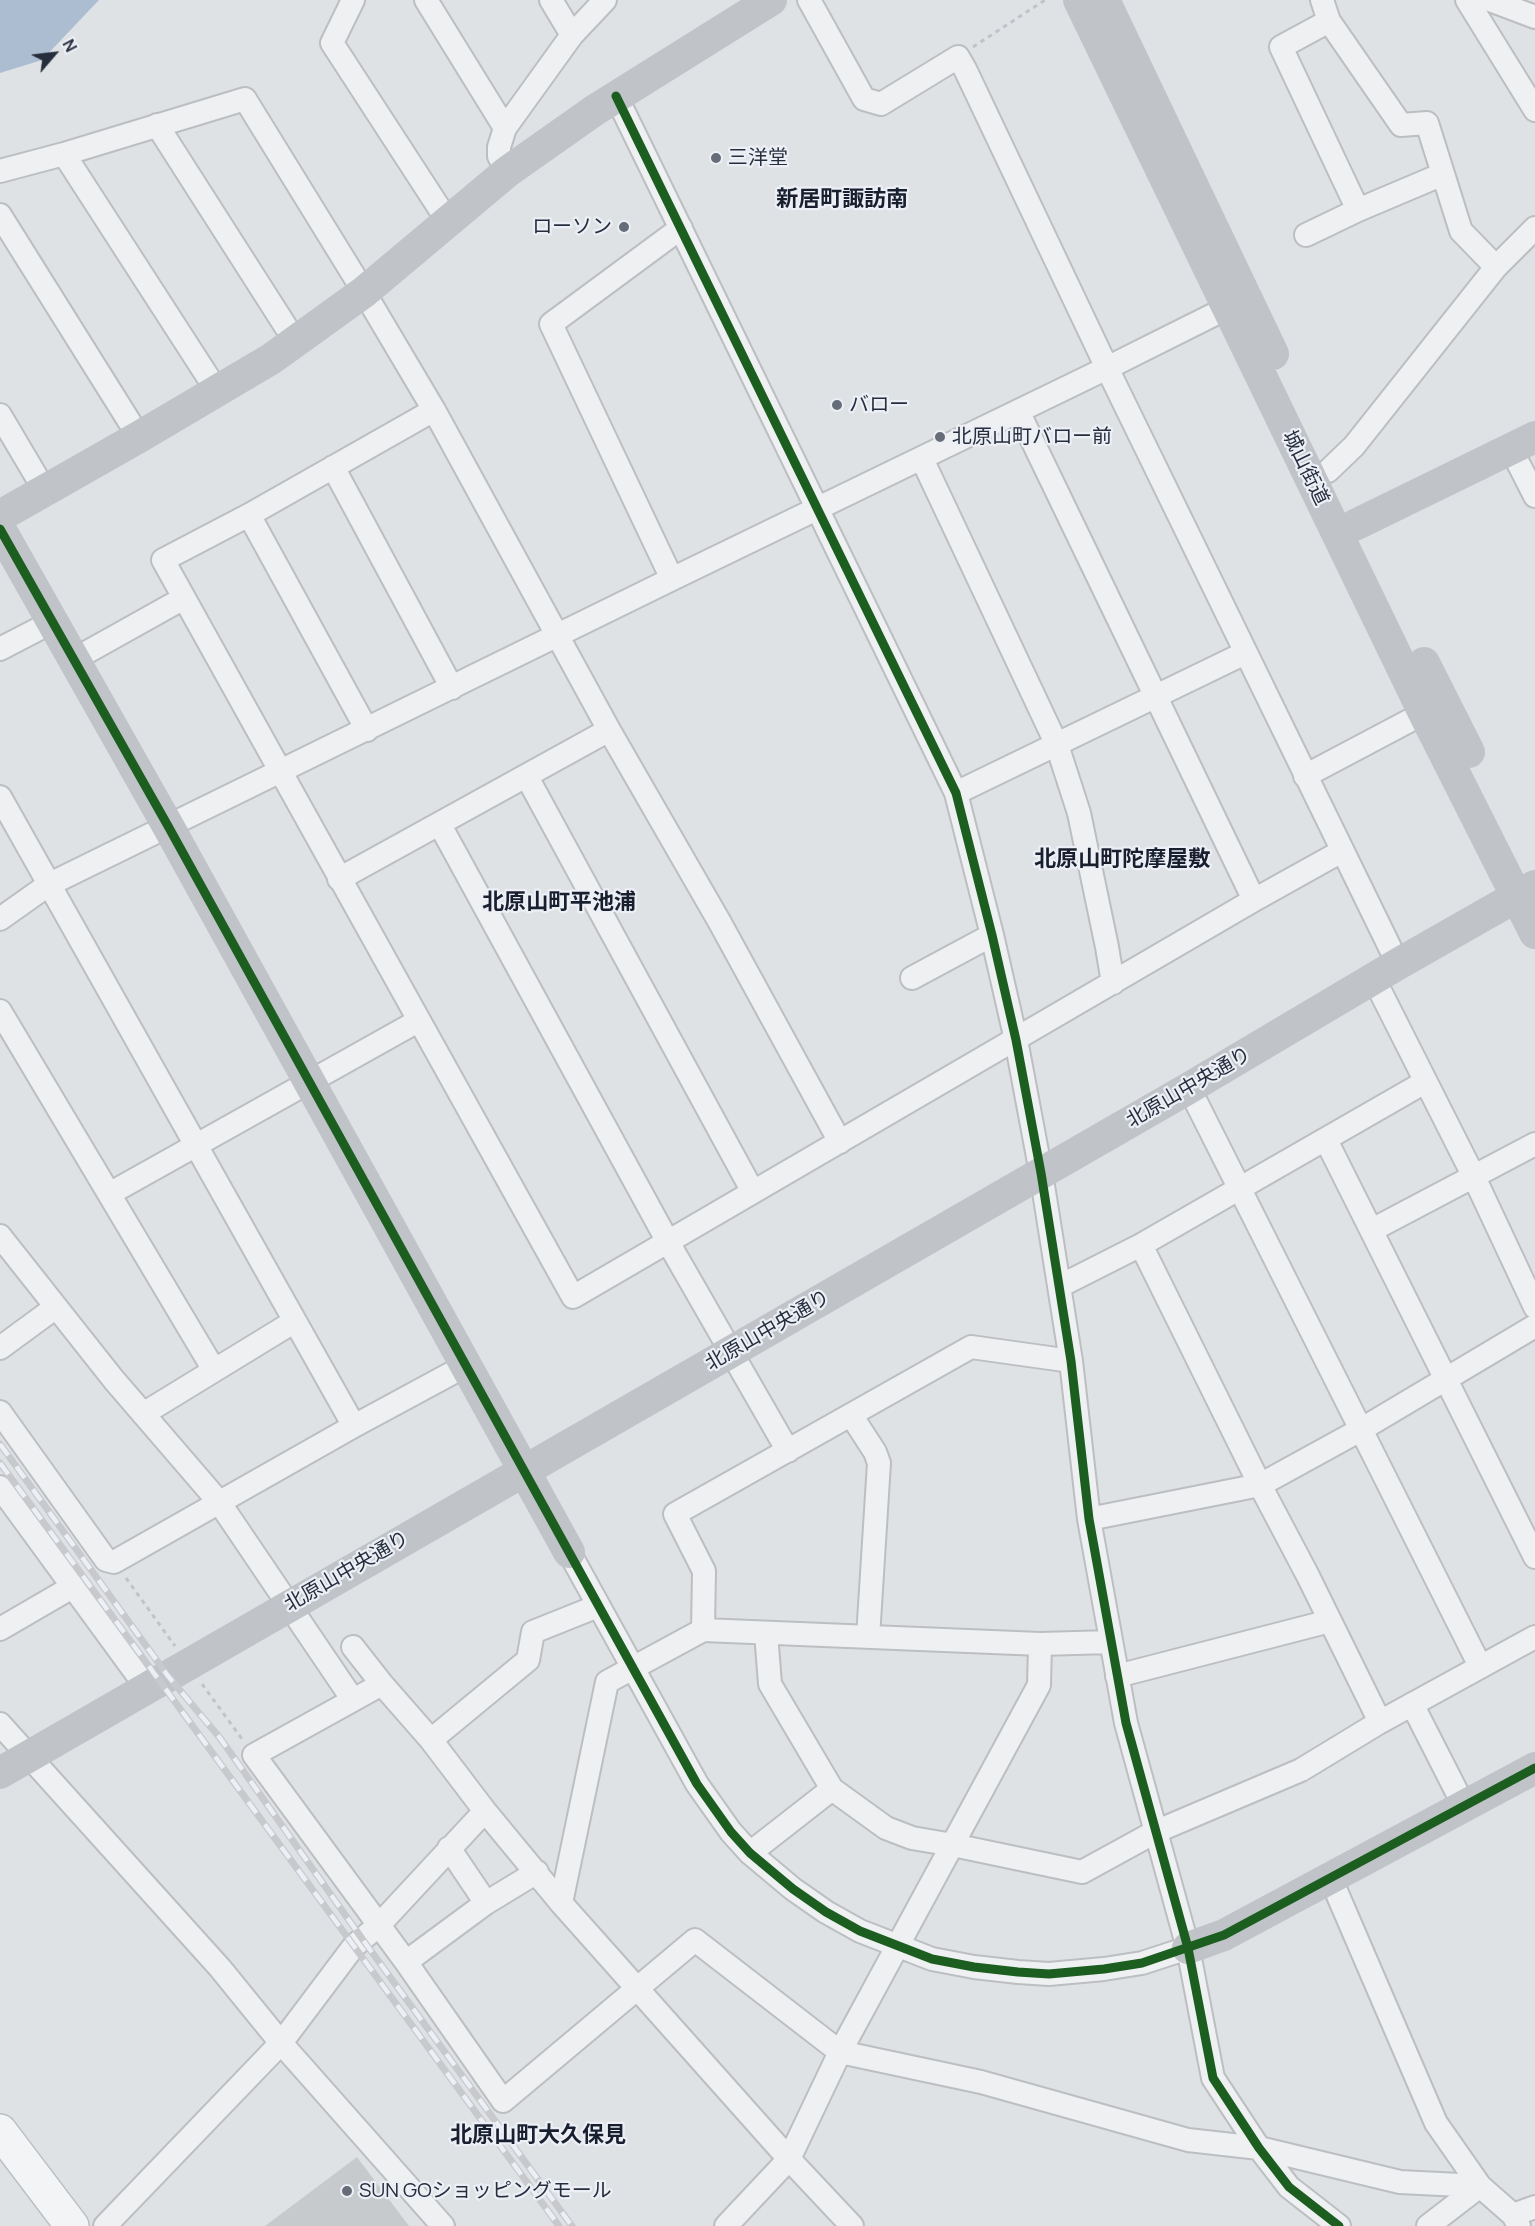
<!DOCTYPE html>
<meta charset="utf-8">
<style>
body{margin:0}
#map{position:relative;width:1535px;height:2226px;overflow:hidden;background:#dfe2e5;font-family:Manrope,sans-serif}
canvas{display:block}
.north{position:absolute;left:24px;top:24px;width:60px;height:60px;-webkit-text-stroke:4px #eceff5;paint-order:stroke;rotate:62deg;font-size:16px;font-weight:700;line-height:24px;text-align:center;color:#262e3e}
.north::after{content:'';display:block;margin:auto;width:21px;height:27px;background:#262e3e;clip-path:polygon(50% 0,100% 100%,50% 72%,0 100%)}
</style>
<div id="map">
<canvas width="1535" height="2226"></canvas>
<div class="north">N</div>
</div>
<script>
const ctx = document.querySelector('canvas').getContext('2d');
ctx.lineJoin = 'round';
function paint(path, color) { ctx.fillStyle = color; ctx.fill(path, 'evenodd'); }
const poly = rows => new Path2D(rows.map(r => 'M' + r).join(''));
function stroke(path, color, width, dash) { ctx.strokeStyle = color; ctx.lineWidth = width; ctx.lineCap = dash ? 'butt' : 'round'; ctx.setLineDash(dash || []); ctx.stroke(path); }
function drawText(font, color, halo, rows, align = 'center') {
  ctx.font = font + ' Manrope,"Noto Sans JP",sans-serif'; ctx.lineWidth = 4.5; ctx.setLineDash([]); ctx.textBaseline = 'middle'; ctx.strokeStyle = halo; ctx.fillStyle = color; for (const [text, x, y, turn = 0] of rows) {
    ctx.save(); ctx.translate(x, y); ctx.rotate((+turn || 0) * Math.PI / 180); ctx.textAlign = isNaN(turn) ? turn : align; if (halo) ctx.strokeText(text, 0, 0); ctx.fillText(text, 0, 0); ctx.restore();
  }
}
paint(poly([
 [0,0,99,0,42,60,0,73]
]), '#acbdd1');
paint(poly([
 [357,2157,409,2226,265,2226]
]), '#c6cacd');
const street = poly([
 [353,0,332,43,447,220],
 [426,0,505,128],
 [551,0,572,35],
 [809,0,864,99,881,104,958,57,965,69,1107,368,1398,964],
 [1322,0,1329,21,1401,125,1427,123,1461,231,1496,267],
 [1467,0,1535,110],
 [1490,0,1535,17],
 [1329,21,1281,47,1358,210],
 [616,96,956,793,992,935,1016,1040,1041,1173,1071,1361,1089,1519,1126,1723,1188,1948,1213,2078,1259,2148,1289,2187,1339,2226],
 [157,125,295,341],
 [64,154,217,391],
 [0,171,64,154,245,99,364,292,434,410,609,730,719,921,840,1142],
 [507,172,499,156,499,147,505,128,572,35,605,0],
 [0,215,139,437],
 [1306,235,1358,210,1443,174],
 [434,410,249,515,163,560,573,1297,1254,900,1342,851],
 [1018,411,1254,900],
 [0,415,45,491],
 [1511,449,1535,496],
 [922,459,1057,745,1079,813,1107,947,1113,983],
 [333,467,452,688],
 [1328,471,1354,446,1496,267,1535,228],
 [249,515,367,730],
 [672,579,551,324,681,228],
 [0,649,52,622],
 [73,660,184,598],
 [1305,776,1424,713],
 [527,777,753,1192],
 [956,793,1245,653],
 [0,797,354,1426],
 [440,825,668,1242,788,1451],
 [339,879,609,730],
 [0,919,48,885,672,579,1107,368,1227,308],
 [912,978,992,935],
 [1374,979,1474,1177,1535,1307],
 [0,1011,214,1370],
 [1189,1088,1480,1666],
 [1326,1140,1535,1557],
 [109,1194,418,1021],
 [1372,1230,1535,1144],
 [0,1236,114,1380,219,1502,353,1700],
 [1141,1245,1260,1485,1308,1576,1380,1722],
 [1060,1286,1141,1245,1425,1082],
 [0,1348,56,1307],
 [0,1412,106,1560,114,1562,354,1426,465,1366],
 [143,1414,295,1321],
 [851,1415,875,1452,879,1463,868,1637],
 [0,1487,147,1688],
 [1089,1519,1260,1485,1362,1429,1535,1326],
 [569,1552,697,1784,731,1832,750,1853,793,1889,826,1912,860,1931,932,1959,974,1967,1018,1972,1049,1974,1104,1969,1142,1963,1188,1948],
 [0,1629,74,1586],
 [703,1630,1040,1644,1111,1642],
 [766,1633,770,1684,832,1789,886,1828,912,1838,953,1845,1082,1872,1155,1832,1301,1770,1380,1722,1535,1637],
 [353,1647,382,1684,431,1740,485,1811,561,1903,789,2159,852,2226],
 [1117,1676,1330,1621],
 [382,1684,254,1755,406,1962,503,2101,695,1940,840,2052,981,2082,1188,2140,1259,2148,1400,2182,1480,2186],
 [1412,1704,1464,1806],
 [0,1724,220,1968,281,2043,443,2226],
 [431,1740,528,1660,533,1632,598,1606],
 [449,1848,486,1903],
 [750,1853,832,1789],
 [1330,1877,1436,2123,1480,2186,1513,2215,1519,2226],
 [561,1903,607,1682,703,1630,704,1571,675,1514,971,1347,1071,1361],
 [406,1962,486,1903,537,1872],
 [1513,2215,1535,2207],
 [105,2226,281,2043,354,1946,379,1925,485,1811],
 [726,2226,789,2159,840,2052,1039,1685,1040,1644],
 [1428,2226,1480,2186]
]);
const primary = poly([
 [0,2131,72,2226]
]);
stroke(street, '#bcbec2', 26);
stroke(primary, '#bbbec2', 36);
stroke(poly([
 [973,47,1045,0],
 [126,1578,175,1646],
 [202,1684,242,1739]
]), '#c1c3c8', 3, [4.5, 4.5]);
stroke(street, '#eef0f2', 22);
stroke(poly([
 [1079,0,1424,713,1535,933],
 [1104,0,1273,354],
 [0,516,139,437,271,359,364,292,507,172,595,110,771,0],
 [1355,525,1535,437],
 [0,529,168,826,569,1552],
 [1424,663,1469,752],
 [0,1773,1189,1088,1398,964,1535,886],
 [1188,1948,1224,1935,1535,1768]
]), '#c0c3c7', 32);
stroke(primary, '#f3f4f5', 33);
const rail = poly([
 [0,1444,168,1676,220,1738,363,1940,572,2226],
 [0,1463,559,2226]
]);
stroke(rail, '#c8c9cd', 7);
stroke(rail, '#eceff5', 4.5, [14]);
stroke(poly([
 [616,96,956,793,992,935,1016,1040,1041,1173,1071,1361,1089,1519,1126,1723,1188,1948,1213,2078,1259,2148,1289,2187,1339,2226],
 [0,529,168,826,697,1784,731,1832,750,1853,793,1889,826,1912,860,1931,932,1959,974,1967,1018,1972,1049,1974,1104,1969,1142,1963,1224,1935,1535,1768]
]), '#1b5e20', 9);
for (const [x, y, r, color] of [
 [716,158,6,"#676d78"],
 [624,227,6,"#676d78"],
 [837,405,6,"#676d78"],
 [940,437,6,"#676d78"],
 [347,2191,6,"#676d78"]
]) { const dot = new Path2D(); dot.arc(x, y, r, 0, 2 * Math.PI); ctx.fillStyle = color; ctx.fill(dot); stroke(dot, '#eceff5', 2); }
drawText('20px', '#262e3e', '#eceff5', [
 ["三洋堂",728,158],
 ["ローソン",612,227,"right"],
 ["バロー",849,405],
 ["北原山町バロー前",952,437],
 ["SUN GOショッピングモール",359,2191]
], 'left');
drawText('20px', '#262e3e', '#eceff5', [
 ["城山街道",1305,468,64],
 ["北原山中央通り",1189,1088,-30],
 ["北原山中央通り",768,1331,-30],
 ["北原山中央通り",347,1572,-30]
]);
drawText('bold 22px', '#181f2f', '#eceff5', [
 ["新居町諏訪南",842,200],
 ["北原山町陀摩屋敷",1122,860],
 ["北原山町平池浦",559,903],
 ["北原山町大久保見",538,2136]
]);
</script>
